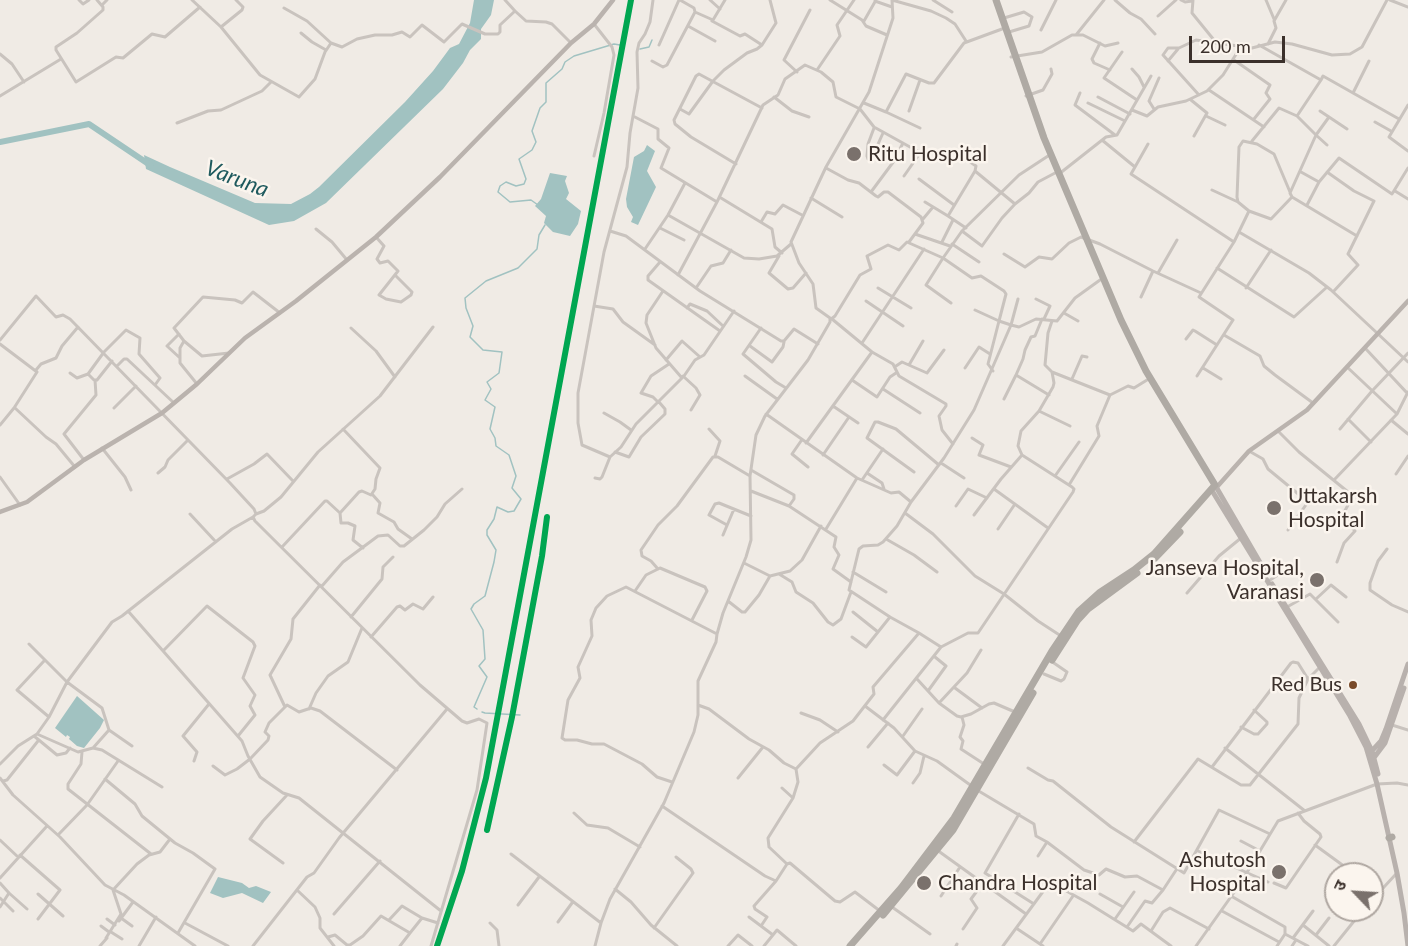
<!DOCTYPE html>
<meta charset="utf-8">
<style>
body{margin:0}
#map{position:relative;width:1408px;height:946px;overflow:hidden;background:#f0ebe5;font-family:Lato,"Noto Sans Devanagari",sans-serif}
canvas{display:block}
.north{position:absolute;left:1324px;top:862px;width:60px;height:60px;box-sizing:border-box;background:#fbf5ee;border:2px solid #aea6a0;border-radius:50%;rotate:295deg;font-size:16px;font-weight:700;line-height:24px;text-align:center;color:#3b302b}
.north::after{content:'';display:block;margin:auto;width:21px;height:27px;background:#7a716c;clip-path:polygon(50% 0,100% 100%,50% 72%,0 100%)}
.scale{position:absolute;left:1189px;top:36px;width:96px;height:27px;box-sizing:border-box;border:3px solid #3b302b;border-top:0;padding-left:8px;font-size:18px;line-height:21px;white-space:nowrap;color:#3b302b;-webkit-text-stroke:4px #fbf5ee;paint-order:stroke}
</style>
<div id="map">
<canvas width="1408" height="946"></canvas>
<div class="north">उ</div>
<div class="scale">200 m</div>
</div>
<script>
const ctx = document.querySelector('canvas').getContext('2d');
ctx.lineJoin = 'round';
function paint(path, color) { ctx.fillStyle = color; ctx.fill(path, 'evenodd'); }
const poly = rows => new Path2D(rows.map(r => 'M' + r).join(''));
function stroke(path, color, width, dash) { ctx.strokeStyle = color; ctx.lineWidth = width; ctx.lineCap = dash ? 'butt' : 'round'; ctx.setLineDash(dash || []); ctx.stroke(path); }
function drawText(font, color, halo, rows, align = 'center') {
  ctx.font = font + ' Lato,sans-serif'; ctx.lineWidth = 5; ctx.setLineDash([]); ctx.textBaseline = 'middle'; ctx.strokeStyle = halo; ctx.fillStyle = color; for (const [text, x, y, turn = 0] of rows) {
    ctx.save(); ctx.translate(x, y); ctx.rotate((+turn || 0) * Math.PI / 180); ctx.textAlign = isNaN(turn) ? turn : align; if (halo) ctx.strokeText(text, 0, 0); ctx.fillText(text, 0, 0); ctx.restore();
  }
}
paint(poly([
 [474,0,494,0,491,15,481,29,481,39,470,50,463,63,443,89,326,203,294,221,269,225,146,169,144,155,170,167,255,203,291,204,310,194,319,187,405,102,433,71,450,48,459,44,470,23],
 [647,145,655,151,647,171,656,187,638,225,631,222,633,217,627,207,626,199,634,157,644,151],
 [550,173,567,176,565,181,569,193,566,199,581,211,578,224,570,236,553,232,544,223,546,216,535,206,541,199],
 [77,696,104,720,100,728,84,748,77,746,69,739,70,737,67,735,66,737,55,728],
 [218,877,242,883,249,888,256,886,271,892,263,903,242,893,223,898,210,893]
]), '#a1c2c1');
stroke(poly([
 [640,49,649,47,652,40],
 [538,205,531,200,510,202,498,192,500,186,506,182,516,186,524,184,526,179,519,159,532,150,536,142,532,131,540,108,546,102,546,83,562,69,565,62,574,56,614,44,620,45],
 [477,709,474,707,487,677,479,666,485,659,483,630,471,609,474,604,485,596,494,562,496,550,487,535,487,530,494,519,497,507,508,512,514,511,521,499,512,488,516,476,509,455,496,446,495,438,490,429,495,407,485,400,491,389,487,382,499,373,502,352,483,350,470,337,473,326,466,308,465,298,486,281,518,268,537,249,539,235,545,225],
 [482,712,485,713,520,715]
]), '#a1c2c1', 1.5);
stroke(poly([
 [0,142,89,124,150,165]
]), '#a1c2c1', 6);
stroke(poly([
 [79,0,83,4,89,0],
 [97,0,103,7,103,10,77,33,56,47,56,50,76,82,116,57,123,58,152,34,165,37,200,7],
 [192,0,221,27,260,75,299,97,315,79,325,52,331,43,342,47,357,39,375,35,392,35,402,32,410,37,422,25,444,42,462,24,485,34,498,34,500,32,500,25,515,11,526,21,546,22,552,24,571,43],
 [505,0,515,11],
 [710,0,720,9],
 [830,0,862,20,866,26,887,35],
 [892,0,931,11,946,18,955,24,966,41],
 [933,0,952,12],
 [1115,0,1130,13,1141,19,1155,34],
 [1181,0,1185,2,1192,1],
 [1193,0,1192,13,1214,40],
 [1266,0,1274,19],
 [1390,0,1408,7],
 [875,1,892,7],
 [102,5,107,0],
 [284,8,307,21,331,43],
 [695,12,713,20,725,0],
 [1158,16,1176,0],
 [1004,18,1024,12,1032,17,1029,26,1009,32],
 [712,21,740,36,745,34,762,45],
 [864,21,876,0],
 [688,26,715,41],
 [221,27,242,10,243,7,236,0],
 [1041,30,1056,0],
 [301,33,312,42,326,50],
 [1076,35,1104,0],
 [1100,43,1092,59,1094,63,1110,70],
 [1268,44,1276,28,1274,21,1286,0],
 [659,45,679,0],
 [1122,52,1104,78,1137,100],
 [0,54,12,64,24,82],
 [1011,57,1042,52,1072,35,1083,35,1105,46,1118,43],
 [1234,60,1270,85,1266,93,1270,99,1254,119],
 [652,61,663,67,667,65,695,12,694,8,680,0],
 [1168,61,1178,49],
 [1132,69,1139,77,1144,87],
 [817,70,840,36,837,25,854,0],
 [797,72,784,60,810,10],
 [1321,80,1323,76,1399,119],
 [1209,90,1264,127],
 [1080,93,1075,105,1115,135],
 [1353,93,1369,61],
 [1199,95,1163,55,1168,48,1179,48,1196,40,1252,48,1275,42,1292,44,1332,55,1350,54,1362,47,1387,0],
 [0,96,61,59],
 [1026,96,1043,90,1052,74,1051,69],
 [774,97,792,111,809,117],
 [1098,97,1130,114],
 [1191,100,1207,113,1194,136],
 [864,103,886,112,906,74,929,83,934,83,964,43,1002,29],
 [1088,103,1125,121],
 [1408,105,1389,137,1408,151],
 [680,109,689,114,713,81,724,70,747,53,757,49,762,45,776,23,770,0],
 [1154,109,1149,101,1159,78],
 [1132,110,1147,116,1158,107,1186,101,1207,91,1223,75,1240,48],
 [909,111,920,80],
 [1320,111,1347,129],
 [886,112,920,128],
 [633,116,658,129,658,139,669,148,661,168,717,202],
 [1206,116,1225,125],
 [1375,122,1391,131],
 [177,123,208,111,221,110,262,91,271,82],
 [874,128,868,144,867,156,868,159,874,153,883,133],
 [1102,140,1135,167,1131,174,1234,242],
 [1252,141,1279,108,1297,116],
 [1327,145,1316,135,1329,117],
 [919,152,927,158],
 [957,153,976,166,975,171],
 [594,156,604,113,614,55,612,47,594,24],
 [736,164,691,137,675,124,674,120,696,76,699,74,762,108],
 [1135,167,1148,144],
 [826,168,848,180,859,183,876,196,878,197,884,192,888,192,921,217,923,223,909,242],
 [1301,172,1319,182],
 [1327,172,1354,191,1374,201,1348,254,1358,265,1333,292],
 [1059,174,1106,137,1117,135,1151,76],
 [919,179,954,205],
 [1212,190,1238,202],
 [1395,191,1408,199],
 [871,192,894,161,903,143],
 [1292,197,1357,236],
 [721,198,772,229,775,247,782,253],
 [811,198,842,217],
 [925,202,948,216],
 [1307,205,1319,182,1339,158,1392,194,1408,168],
 [1249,211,1238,202,1237,197,1239,147,1243,141,1257,144,1274,154,1290,192],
 [668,215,744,258,759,259,777,256,791,244],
 [923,219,933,207],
 [761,222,767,212,775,214,783,205,802,215],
 [660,228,684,240],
 [966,228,948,216,975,171,1015,204],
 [316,229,332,242,347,260],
 [610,231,626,236,700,291,781,341,784,341,794,329,818,344],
 [962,231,982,246,1002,218,1015,204,1029,193,1038,182,1055,173],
 [1239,232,1309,273,1331,290,1408,362],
 [915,234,950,246],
 [376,237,384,246,377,259,380,263,388,261,398,271,379,295,386,299,401,302,411,295,412,292,395,275],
 [942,242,953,220],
 [952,244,979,262],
 [645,249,668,215,685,183],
 [1004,254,1025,267,1039,257,1052,259,1069,243,1081,237,1100,244,1153,271,1201,293],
 [779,256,769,273,788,289,793,288,806,273],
 [660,262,648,276,648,280,720,331],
 [1217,268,1294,317,1327,287],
 [1158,273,1177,240],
 [678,275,717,202,763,105,778,95,785,79,805,65,821,72,833,82,836,97,860,109,874,127,919,152,918,156,904,176],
 [696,288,711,266,723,263,731,250],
 [878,288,911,308],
 [1246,288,1271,250],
 [1141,297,1153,271],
 [1036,299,1050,306,1044,319],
 [866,301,903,326],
 [951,303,926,285,943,258,972,278,981,276,1004,291,1006,294,999,321,1011,325,1018,299],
 [594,306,613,309,623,322,655,345],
 [687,308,690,304,707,311,723,326],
 [975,310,999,321,988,364,993,371],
 [1064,313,1078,321],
 [832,319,872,352,893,364,899,376,946,404,946,406,939,416,942,430,953,444],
 [830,320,835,316,860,275,871,269,867,256,888,245,899,250,907,242,943,258,962,231,1019,175,1048,156],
 [1052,321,1048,333,1045,365,1052,372,1110,395,1128,386,1134,388,1147,380],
 [351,328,376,351,395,377],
 [761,328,743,354,776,382,786,388],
 [179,334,167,346,180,358],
 [1224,335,1260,356,1264,366,1275,375,1313,403],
 [1186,339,1193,330,1195,331,1217,345],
 [0,340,36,296,56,317,63,315,70,319,230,483,254,509,256,514,253,517,255,521,420,685,462,721,467,723,479,719,487,723,477,790,431,946],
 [184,341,202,356,229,353],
 [862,343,924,249],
 [0,344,37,372,14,408,0,425],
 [750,346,772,362,783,347,784,342],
 [1365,348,1407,393],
 [666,360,682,341,700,357],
 [909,365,923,341],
 [117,366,124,359,127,359,174,403],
 [896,366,902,362,927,373,944,350],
 [1347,367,1397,414],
 [965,368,979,347,990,354],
 [1203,368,1221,379],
 [36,370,41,364,56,358,62,346,78,327],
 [70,373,77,378,88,374,104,352,126,330,140,338,139,354,160,378,155,385],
 [88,374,94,380,97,380,112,361],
 [1016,375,1023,359,1025,350,1031,337,1035,336,1042,319],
 [683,376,696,388,700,395,691,410],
 [684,376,695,360,704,355,734,311],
 [745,376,777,399],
 [1197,376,1233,320,1199,297,1234,242,1249,211,1271,219,1292,197,1290,193,1316,135,1297,116,1321,80,1259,45],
 [1072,379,1082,356,1087,357],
 [852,380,877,397,890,377,896,373],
 [197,384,180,363,180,348,184,341,174,328,203,297,235,300,242,303,253,292,280,313],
 [883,389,920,413],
 [1004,399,1016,375,1049,395],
 [658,402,653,397,641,393,651,376,669,364],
 [833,406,858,423],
 [15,408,46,437,56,444,75,467],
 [114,408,136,386],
 [1039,411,1070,426],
 [604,413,620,422,631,430],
 [766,414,857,478,891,493,899,492,911,502],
 [1348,419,1371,442],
 [1391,420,1408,434],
 [709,429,720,441,715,456],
 [1340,429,1372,391,1408,353],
 [1278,431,1299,452,1353,496,1342,516,1355,531,1344,543,1337,562],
 [972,438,983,445,979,455,1011,467],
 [801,441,792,454,808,467],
 [806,443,872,352],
 [102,448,125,477,131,490],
 [1249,451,1263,459,1268,469,1308,502,1288,530],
 [615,452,629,457,641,437,665,414,665,409,659,402],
 [823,455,849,417],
 [610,457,621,447,636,424,682,378,656,348,646,323,647,315,663,291],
 [84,460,64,434,96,395,95,380],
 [941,463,964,478],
 [751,470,794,495,794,499,789,506],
 [914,472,867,438,875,422,878,422,896,429,939,465],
 [158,473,165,467,168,460,188,440],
 [867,473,882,483,884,489],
 [1396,474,1408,456],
 [1055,476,1079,442],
 [0,477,20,505],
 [595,478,600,479,602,477,610,457,582,445,578,423,578,393,604,252,627,167,630,133,638,88,637,52,639,43,645,34,650,22,653,0],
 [227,479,254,464,267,454,293,481],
 [862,480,883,449],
 [1334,480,1397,414,1408,392],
 [1069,485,1099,436,1097,426,1110,395],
 [994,489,1048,528],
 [751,491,789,506,836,537,834,547,839,555,833,569,851,582],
 [372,494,380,503,378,513,394,522,398,529,412,539],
 [956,506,968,489,987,498],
 [340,513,341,523,348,523,355,526,353,540,363,548],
 [905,513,933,534,975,576,1004,594,1038,621,1061,636],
 [190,514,216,542],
 [256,514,264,511,281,497,318,452,380,396,433,327],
 [974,515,1001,479,1022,455],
 [727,525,709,515,715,504,719,503,751,516],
 [826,529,857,478],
 [998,529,1015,504],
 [723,535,734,509],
 [886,539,914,555,937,572],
 [282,547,325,501,327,501,340,513,359,492,362,491,371,495,375,489,376,479,380,468,343,429],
 [1387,549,1378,561,1370,583,1370,590,1392,605,1408,612],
 [744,563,770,576,790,571,802,560,821,526],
 [658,569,651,561,642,556,641,550,658,525,677,506,713,457,718,457,750,476],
 [853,572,886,592],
 [779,574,792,582,796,592,813,603,828,622,833,625,841,619,851,592],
 [1270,580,1297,563],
 [322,586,343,562,378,536,388,535,400,546,404,546,424,530,437,517,445,504,462,489],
 [635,591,646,575,660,568,705,587,707,591,692,620],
 [1187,593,1219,556,1241,538],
 [1316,599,1331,585,1346,597],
 [728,601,742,612,745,612,759,595,770,576],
 [1287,607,1310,594,1338,622],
 [128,611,242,741,248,756,260,777,283,793,299,798,441,911],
 [853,612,878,632],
 [351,617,382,579,383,567,393,557],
 [919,633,890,617,849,590,859,549,863,546,878,545,883,542,897,526,911,502,944,458,974,410,1011,325,1019,327,1036,319,1057,321,1075,298,1100,280],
 [371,637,397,607,400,606,405,610,413,604,423,609,433,597],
 [852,637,866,647,890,617],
 [29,644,67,682,102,708,109,730,93,748],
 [163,651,207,606,253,642,255,646,243,678,255,695,250,706,255,715,238,736],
 [44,661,17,690,49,717],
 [1044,674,1061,681,1064,679,1067,672,1051,661],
 [917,679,939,703,957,716,961,717,971,714,989,704,994,703,1015,712],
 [955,688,982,708],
 [928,691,946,666,935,657],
 [939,703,967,673,981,650],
 [698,705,709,709,749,739,769,750,784,763,796,769,798,782,793,798,768,838,769,847,787,864],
 [865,706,894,728,915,751,937,761,973,787],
 [285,707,270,675,291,639,293,619,320,585],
 [309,709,316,693,328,676,348,662,362,628],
 [801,713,820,720,838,732],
 [962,717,964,725,960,737,963,741,961,749,984,764],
 [883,720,941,647],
 [1392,725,1408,730],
 [1241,727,1254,734,1258,734,1267,724,1267,722,1254,710],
 [109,730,132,746],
 [37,734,78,752,93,748,102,750,162,787],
 [34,736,57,755,66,753,70,748],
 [903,736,922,709],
 [868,747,888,723],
 [1225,748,1305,811],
 [82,752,81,764,68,784,68,789,151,854],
 [194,761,197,752,183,736,209,704],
 [0,764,18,746,37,734,49,717,67,682,112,622,122,616,232,529,253,517],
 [884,765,897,775,915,751],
 [213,766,225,775,237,769,250,759,268,740,269,736,265,732,269,723,287,705,299,712,311,708,320,711,397,770],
 [1212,767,1291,663,1293,662,1298,663,1308,679],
 [1028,768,1048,780,1053,781,1111,827,1184,873,1219,810,1270,834],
 [796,769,820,743,853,721,874,694,873,687,919,633,941,647,968,633,978,633,1073,492,1074,489,1072,487,1022,455,1018,446,1021,431,1039,411,1053,387,1054,383,1052,372],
 [0,778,13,795,60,837,105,885,124,895,195,946],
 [738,778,763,747],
 [105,779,135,804,142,816,175,843,193,853,215,869,178,933],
 [3,781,7,780,38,741],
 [672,782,657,777,642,764,604,744,592,744,577,740,565,740,562,738,568,700,580,678,578,667,592,636,591,620,596,608,607,596,626,587,717,634],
 [913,783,920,773,924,756],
 [782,788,793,798],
 [977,790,1034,824,1036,836,1047,842,1038,856],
 [662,806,765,876,776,881],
 [574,813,587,825,608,828,640,847],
 [1019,814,985,873,1034,904],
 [58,835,87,805,118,761],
 [0,840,18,857],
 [1241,841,1260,851],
 [1047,842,1084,870,1099,875,1106,869,1125,877,1137,876,1163,890],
 [1134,842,1198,759,1241,785,1250,785,1298,724,1299,698,1308,679,1321,666],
 [1315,845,1352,872],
 [937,850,1026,914],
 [1198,851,1268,882],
 [511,854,601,923],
 [20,855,60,890,38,919],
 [283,863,250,839,263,821,287,795],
 [0,878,47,826],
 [0,883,9,893,0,907],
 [1274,883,1286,888,1321,837,1320,834,1304,821,1298,813],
 [615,889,631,902,651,925,677,946],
 [297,890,315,907,320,918,320,928,334,946],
 [9,893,27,909],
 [38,894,63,916],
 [1100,894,1123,907],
 [941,896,960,867],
 [1231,896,1285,927,1285,934,1277,946],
 [0,898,13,911],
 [1372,900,1396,874],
 [518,905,539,877],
 [892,907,930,934],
 [1222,911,1279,942],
 [334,914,380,861],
 [749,917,773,935],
 [121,918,132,926],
 [107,919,115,925],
 [1115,919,1134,892],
 [389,920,402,906,422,918],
 [119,921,133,902],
 [558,922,572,903],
 [185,923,228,946],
 [490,923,497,930,499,946],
 [1303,925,1329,946],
 [101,926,109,932],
 [761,926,767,917,755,909,754,906,776,881,787,864,790,863,835,901,840,902,855,892,880,911],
 [1127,927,1145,901,1152,903,1163,890,1184,858],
 [654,928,693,873,691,869,676,857],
 [1016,928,1043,946],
 [963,929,977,908,971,899,983,883],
 [1151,931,1163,912,1170,908,1209,929],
 [111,932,122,939],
 [1285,934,1308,946],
 [1316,935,1329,918],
 [328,937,335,935,347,945,350,945,363,936,381,916,410,933,422,918,438,923],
 [106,938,121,914,113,890,137,864,149,855,160,852,170,839],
 [1293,938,1313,911],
 [1040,944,1073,896],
 [100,946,107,938],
 [139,946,156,917],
 [253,946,307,877,314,873,339,838,447,709],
 [400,946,410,933],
 [595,946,601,923,610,899,664,803,694,732,698,715,698,681,716,642,717,634,723,613,746,557,751,540,750,476,756,435,765,416,808,360,830,322,830,318,816,308,813,284,799,263,791,242,826,167,869,92,893,18,892,0],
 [728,946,738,935,752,946],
 [764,946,777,930,796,946],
 [956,946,957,944],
 [1003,946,1050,882,1088,903,1133,931,1141,924,1171,946],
 [1196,946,1240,884,1278,821,1377,784,1397,783,1408,785],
 [1292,946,1296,940],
 [1334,946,1363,910]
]), '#c9c3be', 3);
stroke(poly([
 [1216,488,1249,451,1307,410,1408,301],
 [0,512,27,502,84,460,162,413,197,384,245,338,296,301,376,237,440,177,571,43,594,24,613,0]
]), '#bab3ae', 4.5);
stroke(poly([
 [1215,485,1265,571],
 [1211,489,1350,716,1366,747,1377,784,1397,873,1404,913,1408,946],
 [1272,584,1359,724,1372,751,1378,774],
 [1370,753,1381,741,1386,729,1408,664],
 [1373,759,1385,743,1404,688]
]), '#b8b1ad', 5);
stroke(poly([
 [1155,558,1180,532],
 [1052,660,1077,621,1088,609,1137,573],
 [1389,838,1392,837],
 [883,915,953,830,1033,693],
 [850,946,901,888,954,818,1052,651,1079,611,1099,593,1134,570,1154,554,1215,485,1146,371,1121,320,1044,138,996,0]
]), '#afaaa4', 7);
stroke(poly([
 [487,830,512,717,542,556,547,517],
 [437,946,462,871,486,778,631,0]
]), '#00a651', 6);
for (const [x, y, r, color] of [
 [854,154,8,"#7a716c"],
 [1274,508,8,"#7a716c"],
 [1317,580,8,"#7a716c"],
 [1353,685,5,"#7a4b2a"],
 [1279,872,8,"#7a716c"],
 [924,883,8,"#7a716c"]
]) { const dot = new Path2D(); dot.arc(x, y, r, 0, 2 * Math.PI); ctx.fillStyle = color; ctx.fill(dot); stroke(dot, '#fbf5ee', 2); }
drawText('20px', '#3b302b', '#fbf5ee', [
 ["Red Bus",1342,685]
], 'right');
drawText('21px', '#3b302b', '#fbf5ee', [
 ["Ritu Hospital",868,154],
 ["Uttakarsh",1288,496],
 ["Hospital",1288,520],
 ["Janseva Hospital,",1304,568,"right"],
 ["Varanasi",1304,592,"right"],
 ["Ashutosh",1266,860,"right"],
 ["Hospital",1266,884,"right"],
 ["Chandra Hospital",938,883]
], 'left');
drawText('italic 22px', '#1f5a5e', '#fbf5ee', [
 ["Varuna",237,179,21]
]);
</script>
